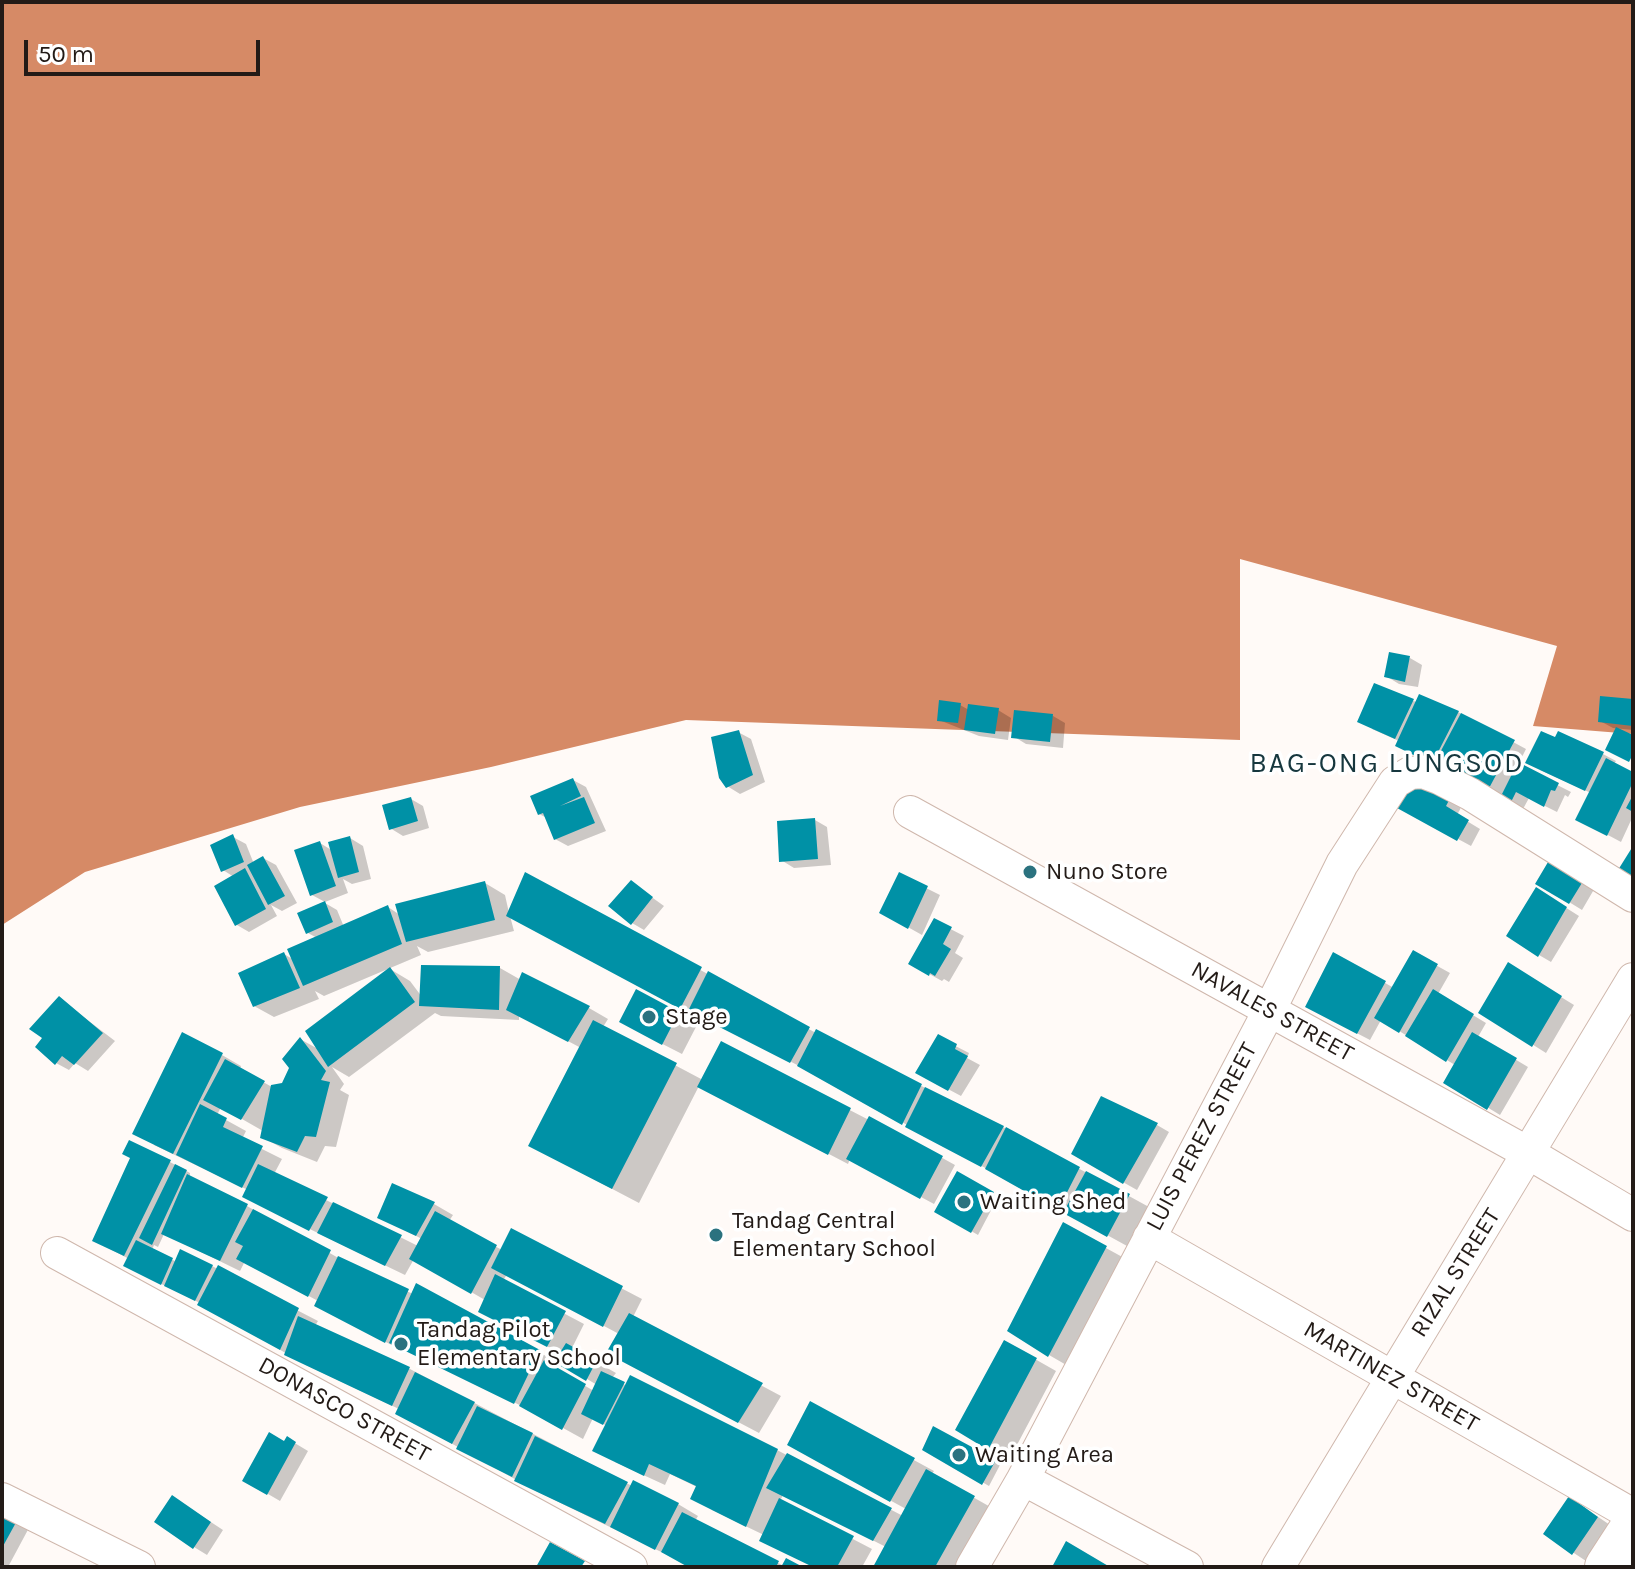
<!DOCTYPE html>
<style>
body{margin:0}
#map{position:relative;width:1635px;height:1569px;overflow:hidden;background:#fffaf7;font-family:Karla,sans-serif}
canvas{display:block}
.frame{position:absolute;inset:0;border:4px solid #231b17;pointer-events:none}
.scale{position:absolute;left:24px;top:40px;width:236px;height:36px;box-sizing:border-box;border:4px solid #231b17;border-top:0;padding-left:10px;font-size:24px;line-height:28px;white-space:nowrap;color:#231b17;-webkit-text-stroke:6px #fff;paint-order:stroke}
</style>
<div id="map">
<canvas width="1635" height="1569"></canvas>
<div class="frame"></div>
<div class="scale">50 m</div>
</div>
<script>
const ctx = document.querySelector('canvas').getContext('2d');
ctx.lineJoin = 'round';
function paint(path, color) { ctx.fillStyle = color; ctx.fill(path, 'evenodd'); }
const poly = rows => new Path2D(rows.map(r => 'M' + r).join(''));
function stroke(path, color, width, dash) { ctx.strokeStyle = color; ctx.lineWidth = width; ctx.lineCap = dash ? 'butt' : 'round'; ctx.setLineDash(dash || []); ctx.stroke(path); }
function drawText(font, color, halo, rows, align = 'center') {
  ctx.font = font + ' Karla,sans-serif'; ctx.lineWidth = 7; ctx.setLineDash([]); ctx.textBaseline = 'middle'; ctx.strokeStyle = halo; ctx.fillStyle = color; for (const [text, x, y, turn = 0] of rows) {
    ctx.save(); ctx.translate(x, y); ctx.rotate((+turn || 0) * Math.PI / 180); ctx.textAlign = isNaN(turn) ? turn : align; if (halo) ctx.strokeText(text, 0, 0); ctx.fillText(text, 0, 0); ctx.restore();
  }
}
paint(poly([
 [2,2,1633,2,1633,734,1533,726,1557,646,1240,559,1240,740,686,720,491,767,300,807,85,872,2,925]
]), '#d68a66');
paint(poly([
 [1410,658,1422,665,1418,687,1399,684,1386,676],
 [1413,701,1458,712,1526,749,1518,765,1571,792,1568,797,1565,795,1557,812,1529,798,1523,809,1399,741,1372,729],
 [1633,701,1633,730,1613,728,1600,721],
 [960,705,969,710,998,710,1011,718,1008,740,979,736,939,720],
 [1053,716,1065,723,1063,748,1026,744,1013,736],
 [738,732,751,739,765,782,740,794,727,786],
 [1603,754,1616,761,1614,764,1633,774,1633,816,1621,842,1591,826,1591,793,1540,770],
 [1416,776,1464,802,1457,815,1480,829,1471,846,1399,807],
 [573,780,586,787,606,831,568,846,555,839,547,818,539,814],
 [411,799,423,806,429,828,403,836,390,828],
 [815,820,827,827,831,865,794,868,781,860],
 [233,837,246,844,254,864,263,858,276,865,297,903,282,911,271,905,277,916,249,932,237,925,234,877,223,870],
 [350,838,363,846,371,879,352,884,343,879,348,893,325,902,312,895,320,843,333,851],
 [1551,860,1596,886,1582,910,1538,883],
 [526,875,816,1033,1003,1127,1149,1207,1127,1246,811,1072,701,1016,700,1018,510,916,514,931,428,952,417,946,421,955,324,996,315,991,319,999,274,1017,254,1006,284,954,294,960,317,938,308,933,325,903,337,910,344,927,388,907,400,915,485,883,505,895,509,913],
 [900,875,940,895,922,935,881,912],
 [632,883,664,906,644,930,632,923],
 [1549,897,1579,916,1551,962,1539,955],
 [935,921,964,936,955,953,963,958,949,982,944,979,942,981,911,964],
 [1414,953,1450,973,1438,994,1486,1023,1478,1037,1528,1067,1500,1115,1446,1082,1455,1065,1381,1020,1370,1040,1320,1014,1334,954,1394,988],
 [1509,965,1574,1005,1546,1053,1481,1012],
 [500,968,521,980,523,975,589,1008,608,1019,603,1027,703,1080,722,1044,869,1120,870,1118,955,1165,934,1204,850,1159,848,1164,699,1086,639,1203,557,1160,581,1048,519,1015,519,1020,441,1016,435,1013,349,1077,332,1067,344,1084,340,1090,349,1095,336,1147,325,1146,317,1162,282,1148,262,1137,263,1131,221,1107,217,1115,246,1131,242,1139,282,1159,274,1174,418,1246,422,1239,379,1217,434,1204,453,1215,449,1221,502,1250,512,1231,642,1299,633,1317,781,1396,759,1433,628,1364,619,1334,507,1274,503,1281,584,1324,572,1348,616,1373,612,1378,627,1386,777,1450,903,1516,906,1509,809,1456,811,1404,934,1471,932,1474,994,1509,960,1567,875,1567,886,1547,783,1495,780,1501,872,1549,862,1567,813,1567,764,1535,712,1510,697,1487,670,1474,665,1485,615,1462,607,1426,593,1418,583,1439,534,1412,406,1350,405,1352,336,1316,318,1301,245,1261,240,1271,164,1234,158,1247,154,1245,152,1250,177,1262,212,1266,318,1321,315,1326,410,1369,632,1486,634,1483,678,1504,698,1516,695,1521,784,1566,799,1567,692,1567,536,1491,417,1424,399,1409,306,1365,200,1303,131,1269,129,1259,95,1241,132,1158,130,1143,170,1162,190,1173,190,1178,247,1206,349,1264,413,1294,417,1286,557,1362,562,1354,500,1322,485,1300,414,1259,405,1275,264,1207,248,1190,154,1145,222,1055,241,1066,240,1069,272,1087,284,1085,300,1039,320,1050,390,969,410,981,422,997],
 [559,1362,597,1385,594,1391,556,1369],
 [60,999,115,1041,88,1071,75,1063,69,1070,56,1063],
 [678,1014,697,1025,682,1054,641,1033],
 [938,1037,969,1053,967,1058,980,1065,961,1096,918,1073],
 [1157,1125,1169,1132,1137,1190,1073,1154],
 [958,1174,998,1197,978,1235,937,1211],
 [1064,1225,1126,1259,1068,1366,1049,1355],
 [1005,1342,1056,1371,1009,1460,957,1429],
 [934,1429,1000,1465,989,1486,924,1449],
 [288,1439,308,1451,280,1501,244,1480],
 [185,1505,223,1530,207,1555,194,1547],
 [1582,1506,1610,1525,1586,1561,1545,1534],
 [2,1511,30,1526,8,1567,2,1566]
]), '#0003');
paint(poly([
 [1389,652,1410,656,1405,682,1384,677],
 [1374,683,1414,699,1395,739,1357,722],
 [1419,694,1459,711,1432,764,1395,746],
 [1600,696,1633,699,1633,726,1598,722],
 [939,700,961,703,958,723,937,721],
 [968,704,999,708,995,734,964,730],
 [1014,710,1053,714,1050,742,1011,738],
 [1461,713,1515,740,1488,790,1435,762],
 [1616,727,1633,735,1633,754,1629,762,1605,750],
 [739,730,753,775,726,788,719,778,711,737],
 [1541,731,1555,737,1558,731,1604,752,1585,791,1525,763],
 [1606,758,1633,772,1633,782,1607,836,1575,820],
 [1518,762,1559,783,1555,791,1551,790,1544,807,1516,792,1510,804,1500,798],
 [1415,773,1453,793,1446,806,1469,820,1457,841,1397,808],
 [573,778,581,796,560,806,584,797,595,823,554,840,543,813,538,815,530,796],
 [1633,795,1633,812,1626,808],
 [411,797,418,821,389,830,382,805],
 [815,818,818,859,779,862,777,821],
 [233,834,244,862,221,872,210,845],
 [350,836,359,872,338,878,328,842],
 [320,841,336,886,310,896,294,850],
 [1633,846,1633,879,1618,870],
 [263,856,285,896,268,905,247,865],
 [1551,857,1585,878,1569,904,1535,884],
 [245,868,266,909,235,926,214,886],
 [525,872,702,967,680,1009,506,916],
 [899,872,928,886,908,929,879,913],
 [631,880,653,897,631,925,608,906],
 [485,881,495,920,406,942,395,904],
 [1536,887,1567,907,1538,957,1506,936],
 [325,901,333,922,306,934,297,913],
 [388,905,402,944,303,986,287,949],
 [934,918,952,927,943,944,951,949,935,976,930,973,929,976,908,964],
 [1413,950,1438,964,1399,1033,1374,1018],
 [284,952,300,988,253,1007,238,973],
 [1333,952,1386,981,1357,1034,1305,1007],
 [1508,962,1562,996,1532,1047,1478,1013],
 [421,965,500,966,499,1010,419,1006],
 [390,967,415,1002,328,1067,305,1031],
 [708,971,810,1027,790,1063,688,1011],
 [522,972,590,1006,568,1042,506,1010],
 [636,989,679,1012,662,1045,619,1022],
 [1433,989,1474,1014,1446,1062,1405,1036],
 [59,996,103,1033,74,1065,62,1056,55,1065,35,1047,42,1038,29,1029],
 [593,1020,677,1063,612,1189,528,1146],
 [816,1029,922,1084,902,1125,797,1066],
 [182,1032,223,1053,173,1154,132,1134],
 [1472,1032,1517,1058,1487,1110,1443,1083],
 [938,1034,957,1044,955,1049,968,1056,948,1091,915,1073],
 [300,1037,326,1071,321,1080,330,1082,316,1137,305,1136,297,1152,260,1138,271,1085,282,1083,289,1068,282,1059],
 [721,1041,851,1108,828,1155,697,1087],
 [225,1059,265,1081,241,1120,203,1100],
 [925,1087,1004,1126,981,1167,905,1127],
 [1101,1096,1158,1123,1123,1184,1071,1154],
 [200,1104,227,1118,223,1127,263,1146,242,1188,176,1155],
 [869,1116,943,1156,920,1199,846,1159],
 [1006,1127,1080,1167,1058,1210,985,1169],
 [129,1140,171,1160,124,1256,92,1241,130,1158,122,1154],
 [175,1164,187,1170,152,1245,139,1238],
 [258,1164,328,1197,309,1231,242,1197],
 [957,1171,994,1192,971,1233,934,1212],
 [1086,1171,1130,1194,1107,1237,1063,1213],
 [187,1174,248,1204,220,1261,161,1234],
 [392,1183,435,1202,416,1236,377,1218],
 [333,1202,402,1235,385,1266,317,1233],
 [253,1209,331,1250,308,1297,236,1259,243,1246,235,1242],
 [435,1211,497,1245,471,1294,409,1259],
 [1063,1222,1107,1246,1048,1357,1007,1331],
 [511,1228,623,1286,603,1327,491,1268],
 [136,1240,173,1258,161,1285,123,1266],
 [180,1249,213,1265,195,1301,164,1286],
 [338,1256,409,1289,385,1343,314,1306],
 [218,1265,299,1308,280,1350,197,1305],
 [495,1274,566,1311,547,1347,478,1312],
 [416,1283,540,1350,514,1404,389,1343],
 [629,1313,763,1383,738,1423,606,1353],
 [298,1316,410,1367,392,1406,284,1355],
 [1004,1340,1037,1358,988,1450,955,1430],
 [566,1343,597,1360,586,1381,554,1362],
 [544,1360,586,1384,562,1430,519,1406],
 [601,1371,625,1382,603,1425,581,1414],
 [415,1372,475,1402,452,1444,395,1414],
 [630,1375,778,1449,746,1527,690,1499,696,1486,649,1464,644,1476,592,1451],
 [810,1401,915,1458,890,1502,787,1445],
 [477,1406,533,1433,512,1477,456,1449],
 [933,1426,996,1460,982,1485,922,1450],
 [269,1432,284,1441,287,1436,296,1442,267,1495,242,1481],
 [535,1436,628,1482,605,1524,514,1481],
 [787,1453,892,1508,873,1541,766,1488],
 [926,1469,975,1496,935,1567,873,1567],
 [633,1480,679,1503,655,1550,610,1527],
 [172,1495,211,1522,193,1549,154,1522],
 [1569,1496,1598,1517,1572,1555,1543,1534],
 [779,1498,854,1536,837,1567,813,1567,759,1541],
 [2,1508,19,1517,2,1548],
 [682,1512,779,1561,776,1567,688,1567,661,1552],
 [1066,1541,1110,1567,1052,1567],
 [550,1542,585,1561,581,1567,536,1567],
 [786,1558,803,1567,781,1567]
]), '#0091a6');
const street = poly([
 [910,812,1530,1154,1633,1215],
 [1149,1238,1633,1515],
 [57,1253,631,1567],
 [1023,1479,1187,1567],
 [2,1499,139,1567],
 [972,1567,1023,1479,1269,1011,1342,864,1395,782,1410,773,1423,772,1439,778,1470,794,1633,896],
 [1278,1567,1633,979]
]);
const secondary = poly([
 [1607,1567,1633,1527]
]);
stroke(street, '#cfb7ac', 34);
stroke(secondary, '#cfb7ac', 46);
stroke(street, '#fff', 32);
stroke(secondary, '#fff', 44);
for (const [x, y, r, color] of [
 [1030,872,8,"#2b727f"],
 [649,1017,8,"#2b727f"],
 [964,1202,8,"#2b727f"],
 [716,1235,8,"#2b727f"],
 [401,1344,8,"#2b727f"],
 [959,1455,8,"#2b727f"]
]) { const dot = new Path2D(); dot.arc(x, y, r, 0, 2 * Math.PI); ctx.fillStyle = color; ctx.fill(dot); stroke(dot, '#fff', 3); }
drawText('24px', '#231b17', '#fff', [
 ["Nuno Store",1046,872],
 ["Stage",665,1017],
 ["Waiting Shed",980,1202],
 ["Tandag Central",732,1221],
 ["Elementary School",732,1249],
 ["Tandag Pilot",417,1330],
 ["Elementary School",417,1358],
 ["Waiting Area",975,1455]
], 'left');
drawText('24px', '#231b17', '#fff', [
 ["NAVALES STREET",1272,1012,29],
 ["LUIS PEREZ STREET",1202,1137,-62],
 ["RIZAL STREET",1456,1273,-58],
 ["MARTINEZ STREET",1391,1377,30],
 ["DONASCO STREET",344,1410,29]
]);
ctx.letterSpacing = '2px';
drawText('28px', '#16373e', '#fff', [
 ["BAG-ONG LUNGSOD",1387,764]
]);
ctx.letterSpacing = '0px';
</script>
